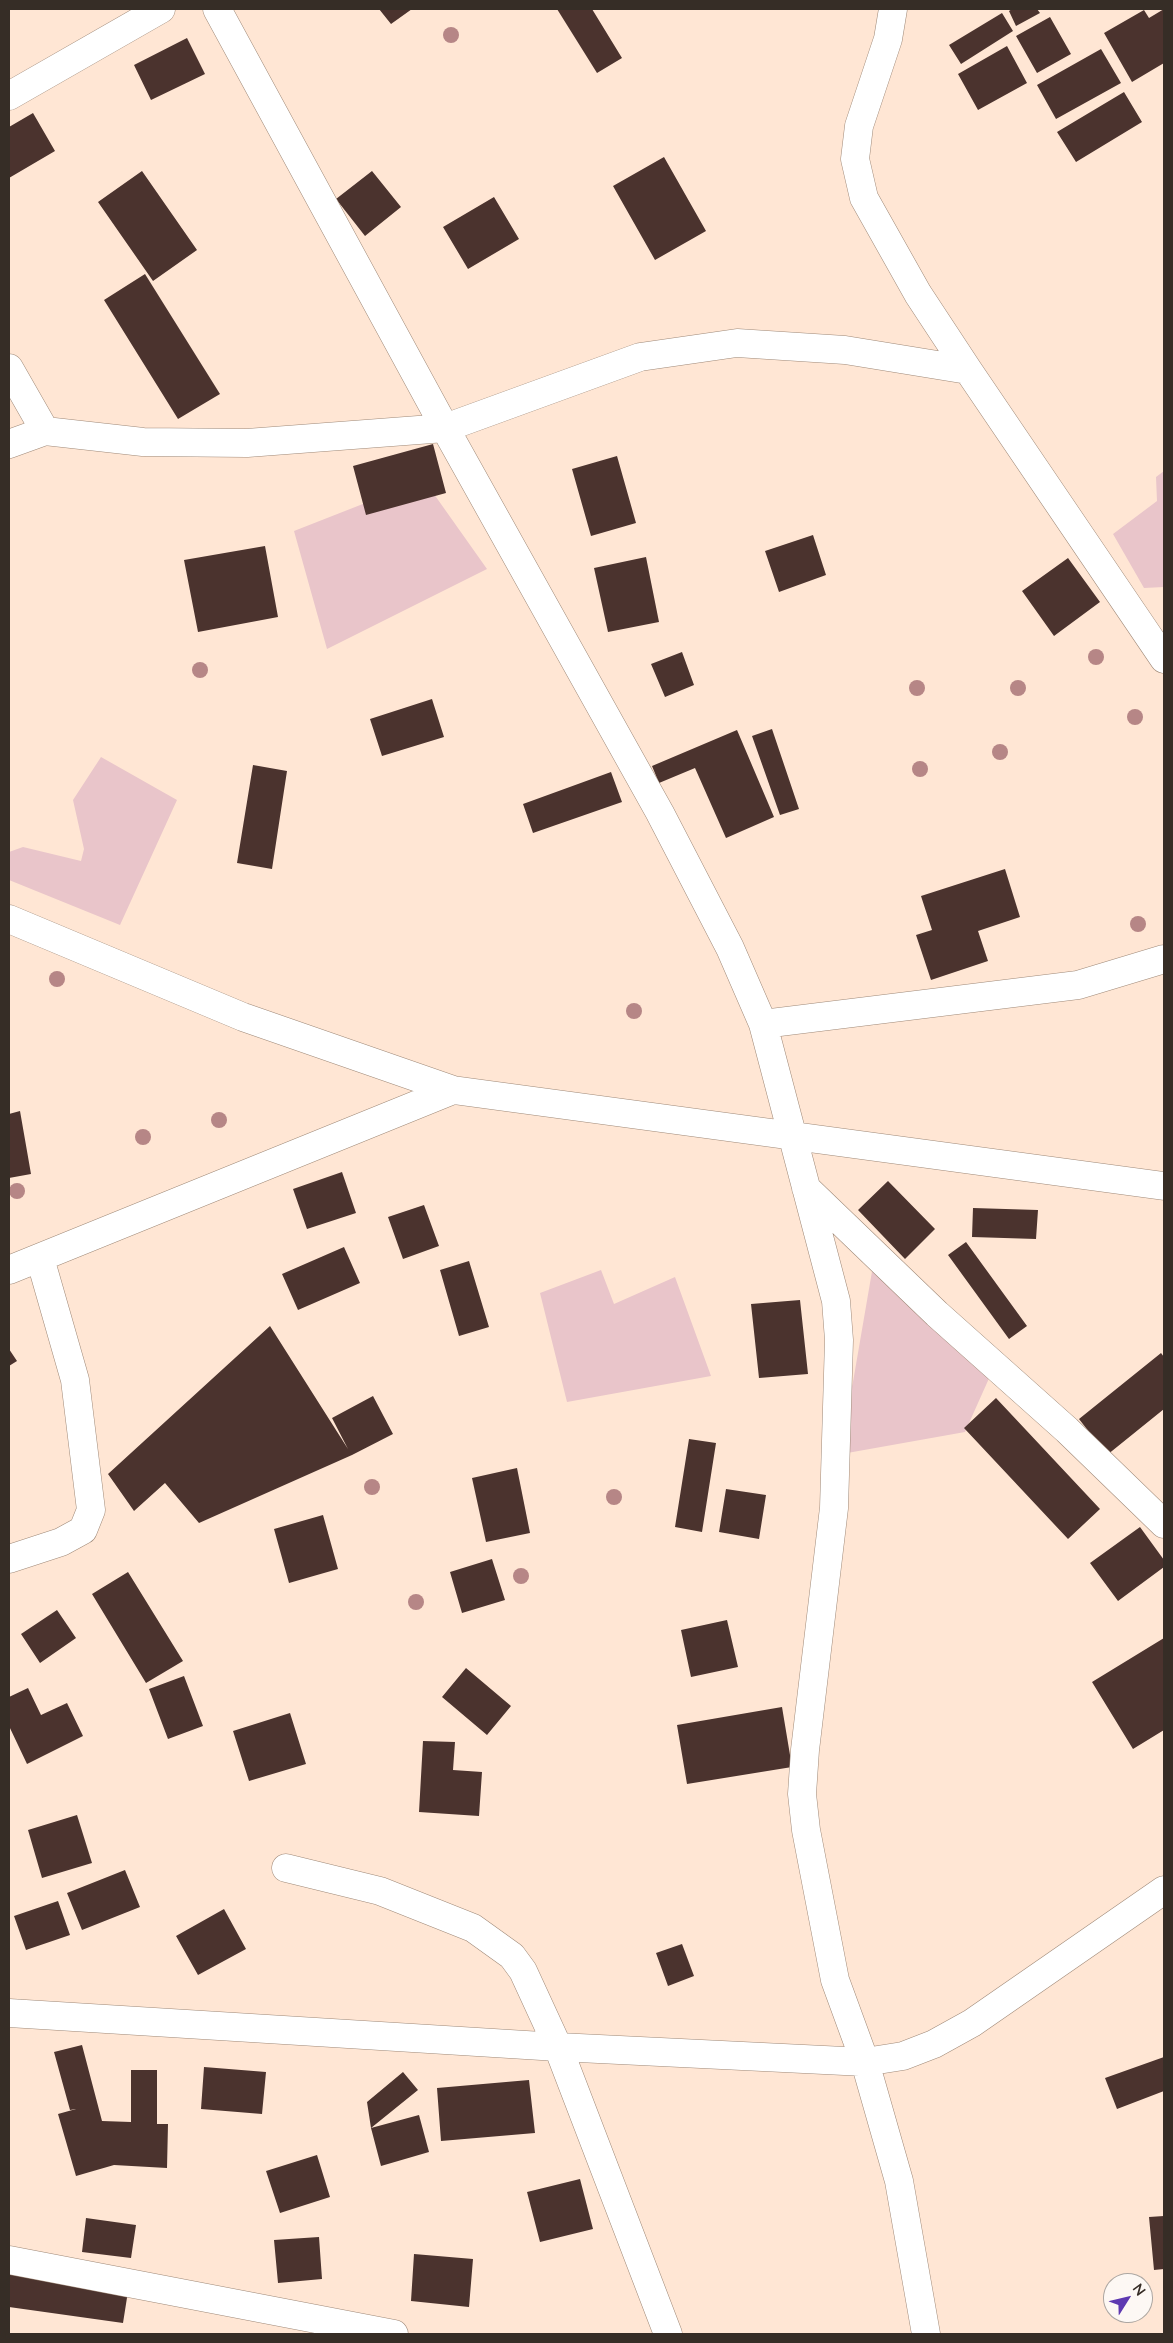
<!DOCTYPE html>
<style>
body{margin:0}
#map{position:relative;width:1173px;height:2343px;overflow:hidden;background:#ffe6d4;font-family:Lato,sans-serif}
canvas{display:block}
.frame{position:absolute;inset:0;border:10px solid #362d26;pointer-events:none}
.north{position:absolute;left:1103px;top:2273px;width:50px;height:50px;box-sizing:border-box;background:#fdf8f4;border:1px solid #ada7a2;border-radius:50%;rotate:54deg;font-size:14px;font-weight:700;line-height:20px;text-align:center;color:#362d26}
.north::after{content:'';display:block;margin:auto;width:18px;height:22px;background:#5e39b1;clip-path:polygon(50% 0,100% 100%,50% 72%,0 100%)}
</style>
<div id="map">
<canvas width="1173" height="2343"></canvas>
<div class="frame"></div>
<div class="north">N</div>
</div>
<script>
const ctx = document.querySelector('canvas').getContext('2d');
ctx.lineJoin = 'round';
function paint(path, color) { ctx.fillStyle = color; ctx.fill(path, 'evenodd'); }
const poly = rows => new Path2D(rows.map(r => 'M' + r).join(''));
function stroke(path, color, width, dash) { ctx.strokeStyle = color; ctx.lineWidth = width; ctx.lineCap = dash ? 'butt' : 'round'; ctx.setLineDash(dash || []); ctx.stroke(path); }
paint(poly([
 [1164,471,1164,587,1144,588,1113,534,1157,501,1156,477],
 [424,480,487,569,327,649,294,531],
 [101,757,177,800,120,925,9,880,9,852,23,847,81,861,84,849,73,800],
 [875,1254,995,1365,965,1432,836,1455,853,1382],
 [601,1270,614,1304,675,1277,711,1376,567,1402,540,1293]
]), '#e9c5ca');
paint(poly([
 [379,9,412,9,391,24],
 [557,9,592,9,622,58,597,73],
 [1012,9,1037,9,1040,13,1016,26,1009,11],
 [1164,9,1164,63,1132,82,1104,33,1144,10,1149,18],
 [1002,13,1013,31,961,64,949,45],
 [1050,17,1071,54,1037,73,1016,36],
 [187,38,205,74,151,100,134,65],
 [1007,46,1027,83,978,110,958,74],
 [1101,49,1121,83,1056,119,1037,85],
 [1124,92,1142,122,1076,162,1057,132],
 [33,113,55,151,9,178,9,127],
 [664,157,706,231,655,260,613,186],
 [142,171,197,250,153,281,98,202],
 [372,171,401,207,365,236,336,199],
 [494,197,519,239,468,269,443,227],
 [145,274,220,394,178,419,104,300],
 [433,444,446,493,366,515,353,466],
 [617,456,636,523,591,536,572,469],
 [813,535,826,575,779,592,765,551],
 [265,546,278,617,198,632,184,560],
 [646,557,659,622,608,632,594,568],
 [1068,558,1100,602,1054,636,1022,591],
 [682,652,694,685,665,697,651,664],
 [432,699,444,737,382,756,370,719],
 [772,729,799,809,780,815,752,736],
 [737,730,774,817,726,838,695,768,659,783,652,766],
 [253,765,287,771,272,869,237,863],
 [611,772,622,802,533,833,523,804],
 [1005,869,1020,917,978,931,988,961,931,980,916,935,932,930,921,896],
 [20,1111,31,1174,9,1178,9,1114],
 [342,1172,356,1213,307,1229,293,1189],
 [888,1181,935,1229,905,1259,858,1210],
 [424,1205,439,1246,403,1259,388,1217],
 [973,1208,1038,1210,1036,1239,972,1237],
 [966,1242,1027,1326,1009,1339,948,1255],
 [344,1247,360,1283,298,1310,282,1274],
 [469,1261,489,1327,459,1336,440,1270],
 [800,1300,808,1374,759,1378,751,1304],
 [270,1326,348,1449,332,1418,373,1396,393,1434,352,1455,199,1523,165,1483,134,1511,108,1474],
 [9,1349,17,1361,9,1366],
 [1161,1353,1164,1357,1164,1409,1107,1455,1079,1419],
 [996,1398,1100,1509,1068,1539,964,1428],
 [689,1439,716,1443,702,1532,675,1527],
 [517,1468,530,1533,486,1542,472,1478],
 [726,1489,766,1495,759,1539,719,1532],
 [323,1515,338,1569,289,1583,274,1529],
 [1140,1527,1164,1560,1164,1567,1118,1601,1090,1563],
 [492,1559,505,1600,462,1613,450,1572],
 [128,1572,183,1661,146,1683,92,1594],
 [57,1610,76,1638,40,1663,21,1634],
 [727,1620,738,1667,691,1677,681,1630],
 [1164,1638,1164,1730,1133,1749,1092,1682],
 [466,1668,511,1706,487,1735,442,1697],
 [184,1676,203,1726,168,1739,149,1689],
 [28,1688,41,1715,67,1703,83,1736,27,1764,9,1726,9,1697],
 [782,1707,792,1767,687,1784,677,1725],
 [290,1713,306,1764,249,1781,233,1731],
 [423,1741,455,1742,453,1770,482,1772,479,1816,419,1812],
 [77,1815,92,1863,42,1878,28,1830],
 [125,1870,140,1907,82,1930,67,1893],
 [58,1901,70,1935,26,1950,14,1916],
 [224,1909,246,1949,198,1975,176,1936],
 [682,1944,694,1976,668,1986,656,1953],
 [82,2045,102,2121,131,2122,131,2070,157,2070,157,2124,168,2124,167,2168,114,2165,76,2176,58,2114,76,2109,70,2110,54,2052],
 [1164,2057,1164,2091,1117,2109,1105,2078],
 [204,2067,266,2072,262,2114,201,2109],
 [403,2072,418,2090,371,2128,419,2115,429,2152,381,2166,371,2128,367,2102],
 [529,2080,535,2133,441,2141,437,2088],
 [317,2155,330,2197,280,2213,266,2171],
 [580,2179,593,2229,540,2242,527,2192],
 [1164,2216,1164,2269,1154,2270,1149,2217],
 [86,2218,136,2225,131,2258,82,2252],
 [319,2237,322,2279,278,2283,274,2240],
 [414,2254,473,2259,469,2307,411,2301],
 [9,2268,129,2285,123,2323,9,2307]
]), '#4b332e');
const minor = poly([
 [217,9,445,428,660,813,730,948,763,1024,836,1301,839,1340,834,1508,805,1750,802,1794,806,1830,835,1980,865,2062,899,2181,926,2334],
 [893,9,888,39,859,126,855,159,864,198,918,294,968,370,1164,659],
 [9,96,161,9],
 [9,368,45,431],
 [9,444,45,431,143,442,247,443,445,428,640,357,737,343,845,350,968,370],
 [9,919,243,1017,453,1090,1164,1186],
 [763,1024,1078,985,1164,959],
 [806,1188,937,1314,1067,1430,1164,1524],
 [9,1270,453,1090],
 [9,1559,61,1542,83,1530,91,1510,75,1380,40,1258],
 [286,1868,380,1891,473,1928,512,1956,523,1971,558,2047,668,2334],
 [9,2013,558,2047,865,2062,903,2056,934,2044,972,2023,1164,1890],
 [9,2260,394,2334]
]);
stroke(minor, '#9f8978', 29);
stroke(minor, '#fff', 28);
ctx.fillStyle = '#b68686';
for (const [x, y] of [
 [451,35],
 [1096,657],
 [200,670],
 [917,688],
 [1018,688],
 [1135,717],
 [1000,752],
 [920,769],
 [1138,924],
 [57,979],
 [634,1011],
 [219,1120],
 [143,1137],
 [17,1191],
 [372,1487],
 [614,1497],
 [521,1576],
 [416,1602]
]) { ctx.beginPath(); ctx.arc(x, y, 8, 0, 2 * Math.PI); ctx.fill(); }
</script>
